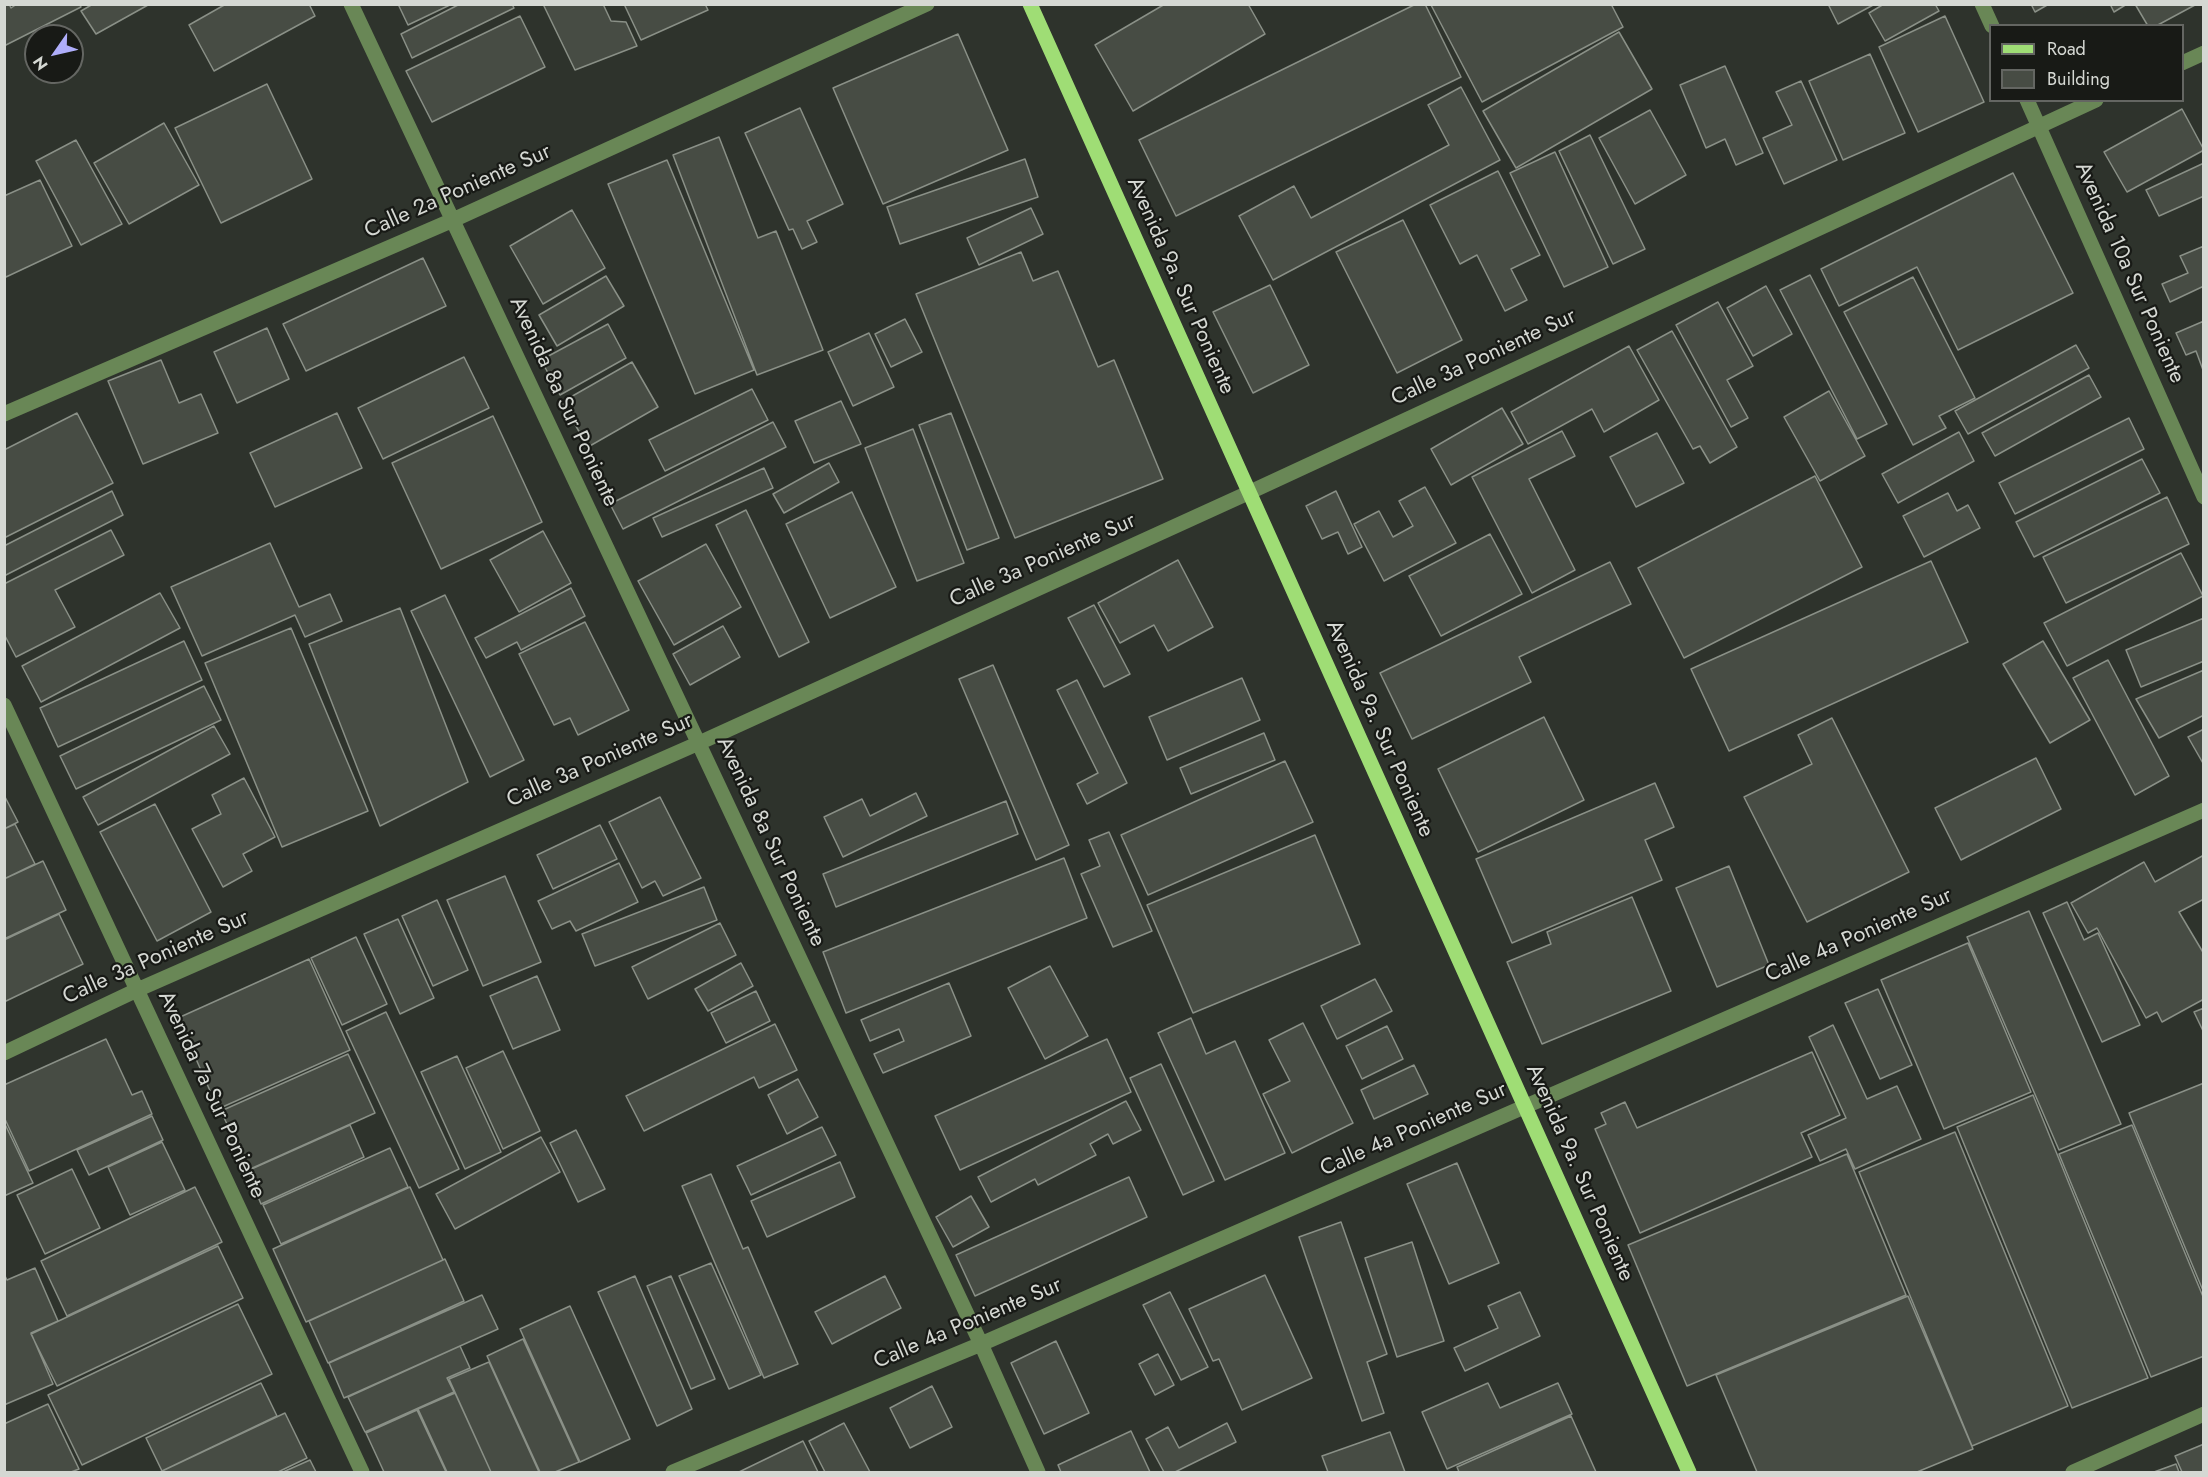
<!DOCTYPE html>
<style>
body{margin:0}
#map{position:relative;width:2208px;height:1477px;overflow:hidden;background:#2e332c;font-family:Jost,sans-serif}
canvas{display:block}
.frame{position:absolute;inset:0;border:6px solid #d5d8d3;pointer-events:none}
.legend{position:absolute;left:1989px;top:24px;width:195px;height:78px;box-sizing:border-box;background:#181a16;border:2px solid #646662;margin:0;padding:8px 10px;list-style:none;font-size:18px;color:#d5d8d3}
.legend li{display:flex;align-items:center;gap:12px;height:30px}
.legend b{width:30px;border:2px solid #646662}
.north{position:absolute;left:24px;top:24px;width:60px;height:60px;box-sizing:border-box;background:#181a16;border:2px solid #646662;border-radius:50%;rotate:236deg;font-size:16px;font-weight:700;line-height:24px;text-align:center;color:#d5d8d3}
.north::after{content:'';display:block;margin:auto;width:21px;height:27px;background:#afaefa;clip-path:polygon(50% 0,100% 100%,50% 72%,0 100%)}
</style>
<div id="map">
<canvas width="2208" height="1477"></canvas>
<div class="frame"></div>
<ul class="legend">
<li><b style="height:8px;background:#9fdd75"></b>Road</li>
<li><b style="height:16px;background:#474c44"></b>Building</li>
</ul>
<div class="north">N</div>
</div>
<script>
const ctx = document.querySelector('canvas').getContext('2d');
ctx.lineJoin = 'round';
function paint(path, color) { ctx.fillStyle = color; ctx.fill(path, 'evenodd'); }
const poly = rows => new Path2D(rows.map(r => 'M' + r).join(''));
function stroke(path, color, width, dash) { ctx.strokeStyle = color; ctx.lineWidth = width; ctx.lineCap = dash ? 'butt' : 'round'; ctx.setLineDash(dash || []); ctx.stroke(path); }
function drawText(font, color, halo, rows, align = 'center') {
  ctx.font = font + ' Jost,sans-serif'; ctx.lineWidth = 4.5; ctx.setLineDash([]); ctx.textBaseline = 'middle'; ctx.strokeStyle = halo; ctx.fillStyle = color; for (const [text, x, y, turn = 0] of rows) {
    ctx.save(); ctx.translate(x, y); ctx.rotate((+turn || 0) * Math.PI / 180); ctx.textAlign = isNaN(turn) ? turn : align; if (halo) ctx.strokeText(text, 0, 0); ctx.fillText(text, 0, 0); ctx.restore();
  }
}
const building = poly([
 [4,4,9,4,11,8,17,4,79,4,81,7,4,46,4,4],
 [93,4,148,4,148,5,96,34,81,11,93,4],
 [226,4,309,4,315,16,214,71,189,25,226,4],
 [398,4,452,4,408,25,398,4],
 [460,4,512,4,514,8,412,58,401,34,460,4],
 [543,4,603,4,611,21,626,22,637,46,575,70,543,4],
 [624,4,705,4,708,10,641,40,624,4],
 [1165,4,1248,4,1265,34,1133,111,1095,45,1165,4],
 [1416,4,1425,4,1461,77,1176,216,1139,140,1416,4],
 [1611,4,1623,27,1482,102,1431,5,1611,4],
 [1828,4,1875,4,1838,24,1828,4],
 [1884,4,1935,4,1939,11,1885,41,1869,13,1884,4],
 [2031,4,2049,4,2035,12,2031,4],
 [2110,4,2127,4,2114,12,2110,4],
 [2135,4,2195,4,2195,5,2156,26,2148,26,2135,4],
 [520,16,545,67,432,122,406,71,520,16],
 [1945,16,1984,102,1918,132,1879,47,1945,16],
 [1619,32,1652,89,1516,168,1483,111,1619,32],
 [958,34,1008,150,883,204,833,88,958,34],
 [1870,54,1905,133,1843,160,1809,81,1870,54],
 [1725,66,1763,153,1736,165,1725,139,1706,148,1680,85,1725,66],
 [1801,81,1837,160,1784,184,1763,138,1792,125,1776,92,1801,81],
 [267,84,312,179,221,223,175,128,267,84],
 [1461,87,1500,160,1273,280,1239,216,1294,186,1311,218,1449,145,1428,105,1461,87],
 [800,108,843,204,807,221,817,242,802,249,793,229,789,230,745,133,800,108],
 [2182,109,2204,150,2127,192,2104,152,2182,109],
 [1650,110,1686,175,1635,204,1599,138,1650,110],
 [164,123,199,185,129,224,94,163,164,123],
 [1590,135,1645,249,1613,264,1559,151,1590,135],
 [719,137,758,238,776,231,823,350,757,375,673,155,719,137],
 [76,140,122,224,81,245,36,161,76,140],
 [1555,152,1608,267,1564,287,1510,173,1555,152],
 [1025,159,1038,197,900,244,887,207,1025,159],
 [667,160,754,370,695,394,608,184,667,160],
 [2204,163,2204,196,2159,216,2146,190,2204,163],
 [1498,171,1540,255,1511,269,1527,300,1505,311,1477,255,1460,264,1430,205,1498,171],
 [2013,173,2073,293,1958,350,1917,267,1839,306,1821,269,2013,173],
 [40,180,72,246,6,277,4,273,4,196,40,180],
 [1031,208,1043,234,979,265,967,238,1031,208],
 [572,210,605,268,543,304,510,246,572,210],
 [1403,220,1462,340,1397,373,1336,252,1403,220],
 [2204,246,2204,286,2170,302,2162,284,2188,273,2180,256,2204,246],
 [1021,252,1033,281,1058,271,1098,367,1114,360,1163,479,1015,538,916,294,1021,252],
 [423,258,446,306,306,371,283,324,423,258],
 [1810,275,1887,424,1857,439,1780,290,1810,275],
 [606,276,624,306,557,346,539,315,606,276],
 [1913,277,1975,398,1939,416,1946,428,1913,445,1844,312,1913,277],
 [1270,285,1309,365,1253,393,1213,312,1270,285],
 [1766,286,1792,334,1753,356,1727,308,1766,286],
 [1718,302,1753,366,1727,380,1748,418,1731,427,1676,325,1718,302],
 [905,319,922,352,891,367,875,334,905,319],
 [2204,321,2204,370,2203,370,2196,351,2186,355,2176,333,2204,321],
 [608,324,626,358,560,395,541,360,608,324],
 [267,328,289,379,237,403,214,352,267,328],
 [1672,331,1737,447,1710,463,1700,446,1693,449,1637,350,1672,331],
 [869,333,894,387,853,406,828,352,869,333],
 [2076,345,2089,368,1968,434,1955,411,2076,345],
 [1629,346,1659,400,1604,432,1592,409,1528,444,1511,412,1629,346],
 [464,357,489,408,383,459,358,408,464,357],
 [161,360,179,403,201,394,218,433,143,464,108,381,161,360],
 [632,362,658,407,588,447,562,402,632,362],
 [2089,375,2101,397,1995,456,1982,433,2089,375],
 [752,389,768,420,665,471,649,440,752,389],
 [1829,391,1865,456,1820,481,1784,417,1829,391],
 [841,401,861,444,814,463,795,421,841,401],
 [1502,408,1523,444,1451,485,1431,449,1502,408],
 [77,413,113,483,4,538,4,450,77,413],
 [337,413,362,468,275,507,250,453,337,413],
 [951,413,999,538,967,550,919,425,951,413],
 [493,416,542,522,441,569,392,463,493,416],
 [2129,418,2144,449,2015,514,1999,483,2129,418],
 [773,422,786,447,623,529,610,504,773,422],
 [913,429,964,563,917,581,865,448,913,429],
 [1562,431,1575,456,1529,479,1575,570,1532,593,1472,477,1562,431],
 [1959,432,1974,461,1898,503,1882,474,1959,432],
 [1657,433,1684,483,1636,507,1610,457,1657,433],
 [2142,459,2160,493,2034,557,2016,522,2142,459],
 [829,463,839,482,784,513,773,494,829,463],
 [764,468,773,488,662,537,653,518,764,468],
 [1815,476,1862,567,1684,658,1638,568,1815,476],
 [1425,487,1456,543,1384,581,1354,524,1379,511,1393,537,1413,526,1399,501,1425,487],
 [112,491,123,515,4,576,4,546,112,491],
 [1336,491,1362,547,1348,554,1338,532,1322,539,1306,506,1336,491],
 [852,492,896,587,830,618,786,524,852,492],
 [1948,493,1957,511,1968,505,1980,528,1924,557,1903,516,1948,493],
 [2167,497,2189,544,2066,603,2043,557,2167,497],
 [746,510,809,642,779,657,716,525,746,510],
 [111,530,124,555,55,590,75,627,16,657,4,634,4,584,111,530],
 [543,531,571,583,519,612,490,560,543,531],
 [1490,534,1522,594,1441,636,1409,576,1490,534],
 [270,543,299,607,330,594,342,621,305,637,295,615,202,656,171,587,270,543],
 [706,544,741,607,674,645,638,581,706,544],
 [2181,553,2203,596,2067,666,2044,623,2181,553],
 [1178,560,1213,627,1168,651,1154,625,1120,643,1098,603,1178,560],
 [1931,561,1968,642,1729,751,1691,669,1931,561],
 [1610,562,1631,604,1519,657,1531,682,1412,739,1380,673,1610,562],
 [571,588,585,616,521,650,517,642,486,658,475,638,571,588],
 [160,593,180,628,41,702,22,666,160,593],
 [445,595,524,760,490,777,411,611,445,595],
 [1094,605,1130,674,1104,687,1068,618,1094,605],
 [400,608,468,782,380,826,309,644,400,608],
 [2204,618,2204,661,2141,687,2126,650,2204,618],
 [585,622,629,710,578,735,570,718,554,725,519,654,585,622],
 [723,626,740,657,690,685,673,654,723,626],
 [291,628,368,811,282,847,205,663,291,628],
 [184,641,202,680,58,747,40,708,184,641],
 [2043,641,2090,720,2050,743,2003,664,2043,641],
 [2108,660,2169,776,2135,795,2073,678,2108,660],
 [993,665,1069,845,1036,860,959,679,993,665],
 [2204,670,2204,715,2159,738,2136,699,2204,670],
 [1242,678,1260,720,1167,760,1149,717,1242,678],
 [1077,680,1127,783,1087,804,1077,784,1098,773,1057,690,1077,680],
 [204,686,221,720,76,789,60,756,204,686],
 [1544,717,1584,800,1478,852,1438,769,1544,717],
 [1832,718,1909,872,1807,922,1744,797,1812,764,1798,735,1832,718],
 [214,726,230,754,98,825,83,797,214,726],
 [2204,729,2204,765,2188,737,2204,729],
 [1264,733,1275,760,1191,794,1180,768,1264,733],
 [2036,758,2061,809,1961,860,1935,808,2036,758],
 [1285,761,1313,822,1148,895,1121,835,1285,761],
 [244,778,275,837,243,854,252,871,223,887,192,829,221,814,212,795,244,778],
 [1655,783,1674,827,1645,840,1662,880,1512,943,1476,859,1655,783],
 [916,793,927,816,843,857,824,817,862,799,870,816,916,793],
 [4,795,18,822,4,829,4,795],
 [660,797,701,878,663,896,655,881,642,888,609,822,660,797],
 [1006,801,1018,834,836,907,823,874,1006,801],
 [155,804,211,912,157,941,100,832,155,804],
 [15,824,35,864,4,879,4,829,15,824],
 [600,825,617,859,553,889,537,855,600,825],
 [1109,832,1152,931,1113,947,1081,874,1100,866,1089,840,1109,832],
 [1315,835,1360,944,1193,1013,1147,905,1315,835],
 [2204,855,2204,899,2179,912,2204,954,2204,999,2162,1022,2157,1012,2146,1018,2097,928,2088,933,2071,903,2144,862,2155,882,2204,855],
 [1064,858,1087,918,846,1013,823,952,1064,858],
 [43,861,66,910,4,939,4,879,43,861],
 [619,863,638,902,576,931,570,921,552,929,538,901,619,863],
 [1729,866,1769,965,1717,987,1676,888,1729,866],
 [505,876,541,962,483,986,447,900,505,876],
 [704,887,717,920,595,966,582,934,704,887],
 [1632,897,1671,991,1542,1044,1507,962,1551,944,1547,932,1632,897],
 [437,900,468,970,433,986,402,916,437,900],
 [2067,902,2084,940,2098,933,2140,1025,2102,1042,2043,913,2067,902],
 [2029,911,2121,1124,2059,1150,1967,937,2029,911],
 [59,914,83,964,4,1002,4,940,59,914],
 [398,919,434,998,400,1014,364,934,398,919],
 [720,923,736,955,648,999,632,967,720,923],
 [356,937,387,1004,342,1025,311,958,356,937],
 [1968,943,2031,1092,1944,1129,1881,980,1968,943],
 [309,959,350,1050,218,1109,178,1018,309,959],
 [741,963,753,986,708,1011,695,989,741,963],
 [1050,966,1088,1036,1045,1059,1008,988,1050,966],
 [537,976,560,1030,513,1049,490,996,537,976],
 [1375,979,1392,1011,1337,1039,1321,1006,1375,979],
 [949,983,971,1036,883,1073,874,1054,904,1041,899,1029,870,1041,861,1020,949,983],
 [1878,989,1912,1065,1880,1079,1845,1003,1878,989],
 [756,991,770,1021,726,1043,711,1013,756,991],
 [2204,1008,2204,1033,2194,1012,2204,1008],
 [386,1012,459,1169,419,1188,346,1031,386,1012],
 [1191,1018,1206,1054,1235,1041,1285,1153,1225,1180,1158,1033,1191,1018],
 [1303,1023,1353,1123,1292,1153,1263,1094,1290,1081,1269,1040,1303,1023],
 [775,1024,797,1070,759,1088,754,1077,644,1131,626,1096,775,1024],
 [1833,1025,1867,1099,1897,1086,1921,1139,1855,1169,1846,1149,1820,1161,1808,1135,1846,1118,1809,1037,1833,1025],
 [1387,1026,1403,1059,1362,1079,1346,1046,1387,1026],
 [106,1039,132,1095,142,1091,152,1114,29,1171,4,1117,4,1085,106,1039],
 [1107,1039,1131,1092,960,1170,935,1116,1107,1039],
 [503,1051,540,1131,503,1149,466,1068,503,1051],
 [1812,1052,1840,1115,1801,1133,1812,1157,1640,1233,1595,1129,1606,1124,1601,1113,1625,1102,1637,1128,1812,1052],
 [348,1054,375,1113,248,1170,221,1111,348,1054],
 [457,1056,501,1152,465,1169,421,1072,457,1056],
 [1161,1064,1214,1181,1183,1195,1130,1078,1161,1064],
 [1414,1065,1428,1094,1374,1119,1361,1090,1414,1065],
 [798,1079,818,1117,787,1134,768,1095,798,1079],
 [2204,1083,2204,1293,2129,1113,2204,1083],
 [2033,1095,2148,1378,2072,1408,1957,1127,2033,1095],
 [1126,1101,1141,1130,1113,1144,1108,1134,1090,1144,1096,1155,1038,1185,1035,1179,991,1202,978,1177,1126,1101],
 [152,1116,163,1140,89,1175,77,1150,152,1116],
 [4,1122,33,1183,4,1196,4,1122],
 [350,1125,364,1157,261,1204,247,1171,350,1125],
 [2132,1125,2204,1299,2204,1356,2151,1377,2059,1154,2132,1125],
 [822,1127,836,1155,751,1195,737,1166,822,1127],
 [576,1130,605,1189,578,1202,550,1143,576,1130],
 [1955,1132,2068,1406,1972,1446,1859,1172,1955,1132],
 [541,1137,560,1172,455,1229,436,1194,541,1137],
 [162,1142,185,1190,130,1215,108,1167,162,1142],
 [390,1148,408,1187,281,1244,263,1205,390,1148],
 [1847,1154,1906,1295,1687,1386,1628,1245,1847,1154],
 [840,1162,855,1197,767,1237,751,1201,840,1162],
 [1457,1163,1499,1263,1449,1284,1407,1184,1457,1163],
 [72,1169,100,1228,45,1254,17,1195,72,1169],
 [711,1174,743,1249,748,1247,798,1364,764,1378,682,1186,711,1174],
 [1129,1177,1147,1217,975,1296,956,1255,1129,1177],
 [195,1187,222,1242,67,1316,41,1261,195,1187],
 [410,1187,443,1260,306,1322,273,1249,410,1187],
 [971,1196,989,1227,953,1247,936,1217,971,1196],
 [1341,1222,1387,1354,1367,1362,1384,1413,1362,1421,1299,1237,1341,1222],
 [1412,1242,1444,1341,1397,1357,1365,1258,1412,1242],
 [218,1246,243,1298,57,1386,31,1334,218,1246],
 [445,1259,464,1301,328,1363,309,1321,445,1259],
 [711,1263,761,1375,729,1389,679,1276,711,1263],
 [35,1268,58,1321,31,1333,53,1384,4,1405,4,1274,7,1280,35,1268],
 [1265,1275,1312,1378,1242,1410,1219,1359,1213,1361,1189,1309,1265,1275],
 [635,1276,692,1409,657,1426,598,1292,635,1276],
 [671,1276,715,1379,691,1389,647,1286,671,1276],
 [885,1276,901,1308,832,1344,815,1312,885,1276],
 [1170,1292,1208,1367,1181,1380,1143,1305,1170,1292],
 [1520,1292,1540,1336,1465,1371,1454,1348,1498,1328,1488,1306,1520,1292],
 [482,1295,498,1329,344,1398,329,1363,482,1295],
 [1908,1296,1973,1449,1917,1472,1757,1472,1716,1375,1908,1296],
 [238,1304,272,1374,82,1465,48,1395,238,1304],
 [570,1306,630,1439,580,1462,520,1329,570,1306],
 [523,1339,579,1462,555,1472,540,1472,487,1356,523,1339],
 [1056,1341,1089,1413,1044,1434,1011,1363,1056,1341],
 [460,1346,470,1368,447,1378,454,1392,365,1432,348,1397,460,1346],
 [1158,1354,1174,1385,1155,1395,1139,1364,1158,1354],
 [489,1362,539,1472,491,1472,449,1379,489,1362],
 [261,1383,277,1416,162,1471,146,1438,261,1383],
 [1488,1383,1500,1408,1558,1383,1572,1414,1447,1469,1422,1412,1488,1383],
 [932,1386,952,1427,910,1448,890,1408,932,1386],
 [455,1393,491,1472,447,1472,418,1409,455,1393],
 [48,1404,79,1469,71,1472,4,1472,4,1424,48,1404],
 [417,1410,446,1472,384,1472,366,1433,417,1410],
 [285,1413,307,1458,278,1472,160,1472,285,1413],
 [1571,1416,1596,1472,1459,1472,1457,1467,1571,1416],
 [844,1423,870,1472,825,1472,809,1441,844,1423],
 [1227,1423,1236,1442,1175,1472,1164,1472,1146,1439,1168,1427,1179,1448,1227,1423],
 [1131,1431,1150,1472,1061,1472,1058,1465,1131,1431],
 [1390,1432,1405,1472,1328,1472,1322,1456,1390,1432],
 [803,1441,818,1472,739,1472,803,1441],
 [2204,1444,2204,1472,2182,1472,2175,1456,2204,1444],
 [310,1460,316,1472,283,1472,310,1460],
 [2176,1464,2179,1472,2154,1472,2176,1464]
]);
paint(building, '#474c44');
stroke(building, '#8a9087', 1.5);
stroke(poly([
 [351,4,981,1344,1038,1472],
 [1982,4,1992,26],
 [2182,63,2204,53],
 [2027,100,2204,497],
 [4,414,453,220,927,4],
 [4,705,362,1472],
 [4,1053,137,990,699,743,1248,493,2096,100],
 [673,1472,981,1344,2204,810],
 [2073,1472,2204,1414]
]), '#698756', 15);
stroke(poly([
 [1030,4,1689,1472]
]), '#9fdd75', 15);
drawText('22px', '#d5d8d3', '#181a16', [
 ["Calle 2a Poniente Sur",458,192,-24],
 ["Avenida 10a Sur Poniente",2129,273,66],
 ["Avenida 9a. Sur Poniente",1180,286,66],
 ["Calle 3a Poniente Sur",1484,358,-25],
 ["Avenida 8a Sur Poniente",563,402,65],
 ["Calle 3a Poniente Sur",1043,561,-24],
 ["Avenida 9a. Sur Poniente",1379,729,66],
 ["Calle 3a Poniente Sur",600,761,-24],
 ["Avenida 8a Sur Poniente",770,842,65],
 ["Calle 4a Poniente Sur",1859,936,-24],
 ["Calle 3a Poniente Sur",156,958,-24],
 ["Avenida 7a Sur Poniente",211,1095,65],
 ["Calle 4a Poniente Sur",1414,1130,-24],
 ["Avenida 9a. Sur Poniente",1579,1173,66],
 ["Calle 4a Poniente Sur",968,1324,-23]
]);
</script>
